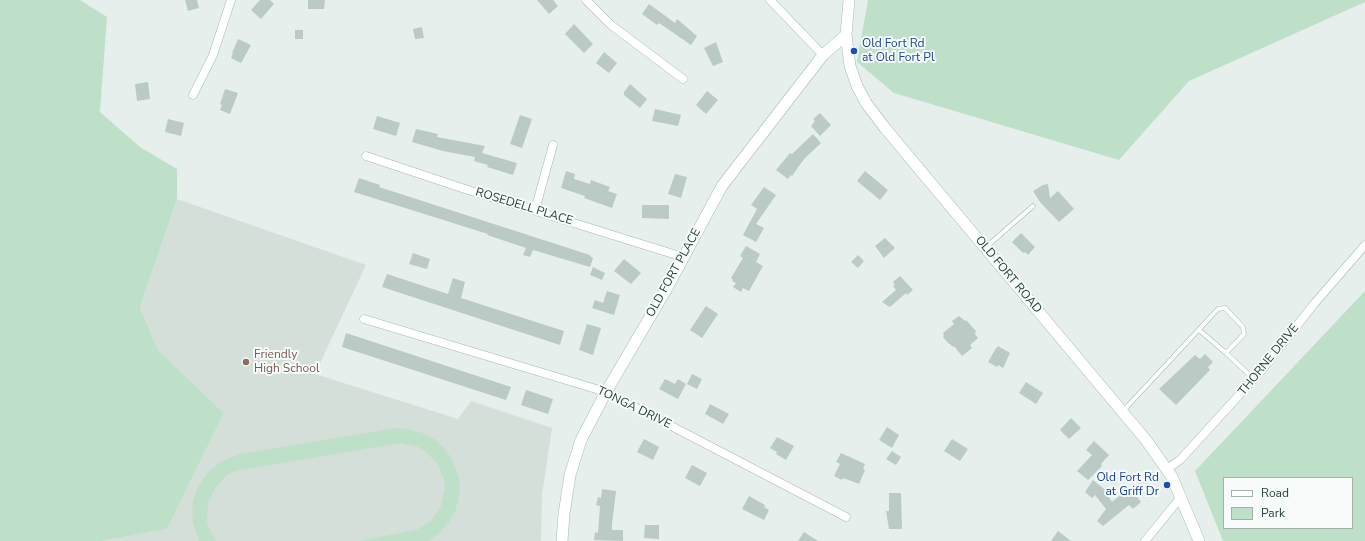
<!DOCTYPE html>
<style>
body{margin:0}
#map{position:relative;width:1365px;height:541px;overflow:hidden;background:#e6efeb;font-family:"Nunito Sans",sans-serif}
canvas{display:block}
.legend{position:absolute;left:1223px;top:477px;width:130px;height:52px;box-sizing:border-box;background:#f7fbf9;border:1px solid #a3b1ad;margin:0;padding:5px 7px;list-style:none;font-size:12px;color:#24423a}
.legend li{display:flex;align-items:center;gap:8px;height:20px}
.legend b{width:20px;border:1px solid #a3b1ad}
</style>
<div id="map">
<canvas width="1365" height="541"></canvas>
<ul class="legend">
<li><b style="height:5px;background:#fff"></b>Road</li>
<li><b style="height:11px;background:#bfe0c8"></b>Park</li>
</ul>
</div>
<script>
const ctx = document.querySelector('canvas').getContext('2d');
ctx.lineJoin = 'round';
function paint(path, color) { ctx.fillStyle = color; ctx.fill(path, 'evenodd'); }
const poly = rows => new Path2D(rows.map(r => 'M' + r).join(''));
function stroke(path, color, width, dash) { ctx.strokeStyle = color; ctx.lineWidth = width; ctx.lineCap = dash ? 'butt' : 'round'; ctx.setLineDash(dash || []); ctx.stroke(path); }
function drawText(font, color, halo, rows, align = 'center') {
  ctx.font = font + ' "Nunito Sans",sans-serif'; ctx.lineWidth = 4; ctx.setLineDash([]); ctx.textBaseline = 'middle'; ctx.strokeStyle = halo; ctx.fillStyle = color; for (const [text, x, y, turn = 0] of rows) {
    ctx.save(); ctx.translate(x, y); ctx.rotate((+turn || 0) * Math.PI / 180); ctx.textAlign = isNaN(turn) ? turn : align; if (halo) ctx.strokeText(text, 0, 0); ctx.fillText(text, 0, 0); ctx.restore();
  }
}
paint(poly([
 [177,199,366,265,315,374,458,419,471,401,552,428,542,495,541,541,102,541,167,529,224,413,158,350,140,307]
]), '#d4dfda');
paint(poly([
 [0,0,80,0,107,17,100,112,140,147,177,169,177,199,140,307,158,350,224,413,167,529,102,541,0,541],
 [868,0,1365,0,1365,2,1189,81,1119,160,894,93,857,62],
 [1365,291,1365,541,1223,541,1195,471],
 [1224,478,1352,478,1352,528,1224,528],
 [400,428,412,430,423,433,434,439,443,447,450,456,455,466,459,477,460,489,458,501,455,512,449,522,441,531,432,539,428,541,360,541,416,530,431,521,441,506,445,489,444,480,438,464,425,451,418,447,400,443,235,471,227,475,215,488,208,504,207,521,210,530,216,541,199,541,193,524,192,512,193,501,197,489,203,479,210,470,219,463,230,458,241,454,390,429]
]), '#bfe0c8');
paint(poly([
 [185,0,197,0,199,8,188,11],
 [260,0,270,0,274,4,261,19,251,10],
 [308,0,325,0,324,9,308,9],
 [537,0,553,0,558,6,549,14],
 [649,4,675,23,677,19,697,36,691,45,659,23,657,25,642,14],
 [574,24,593,44,584,53,565,34],
 [422,27,424,38,415,39,413,29],
 [295,30,303,30,303,39,295,39],
 [238,39,251,45,241,63,231,58,233,53,232,53],
 [716,42,723,62,713,66,704,48],
 [604,52,617,63,609,73,596,63],
 [148,82,150,99,137,101,135,84],
 [630,84,647,99,640,108,624,95,624,92],
 [225,89,238,93,230,114,220,110,222,105,220,104],
 [707,91,718,100,706,114,696,105],
 [655,109,681,115,678,126,652,121],
 [820,113,831,125,820,136,811,126,815,121,813,119],
 [520,115,532,119,522,148,510,144],
 [377,116,400,123,396,136,373,129],
 [168,119,184,123,181,136,165,132],
 [416,129,438,134,437,137,485,146,482,153,517,163,513,175,487,167,488,165,474,161,475,157,443,151,412,142],
 [813,134,821,143,804,159,792,176,791,175,788,179,776,170,790,153,792,154],
 [566,171,575,174,574,179,590,184,591,180,610,187,608,191,617,194,612,208,584,198,585,196,561,188],
 [865,171,888,190,880,200,857,181],
 [675,174,687,177,681,198,668,194],
 [359,178,380,185,379,187,590,255,590,256,593,258,590,267,533,250,530,257,523,255,526,248,487,235,488,234,354,192],
 [1048,184,1050,198,1058,191,1074,209,1059,222,1040,202,1033,191,1043,185],
 [764,187,776,195,756,224,764,228,756,242,743,235,757,209,751,205],
 [642,205,669,205,669,219,642,218],
 [1021,233,1035,247,1028,255,1025,252,1024,253,1021,251,1012,242],
 [885,238,895,248,884,258,875,246],
 [746,246,760,254,756,262,763,266,749,291,743,288,741,292,733,287,736,283,732,281,733,280,731,278,743,258,740,256],
 [413,253,430,259,427,269,409,264],
 [858,255,864,261,858,268,851,262],
 [624,259,641,273,631,284,614,271],
 [593,267,605,273,602,280,590,275],
 [387,274,448,294,453,278,465,282,461,298,564,331,560,345,382,287],
 [900,276,913,290,907,295,906,293,890,307,882,302,896,290,893,286,895,285,893,282],
 [607,291,620,295,614,315,592,308,595,300,603,303],
 [706,306,718,314,702,338,690,330],
 [959,316,965,321,966,320,976,331,975,334,978,338,970,345,972,348,962,356,954,346,953,347,950,344,949,344,943,337,944,335,943,333,954,324,952,321],
 [587,324,601,328,593,355,579,350],
 [346,333,511,387,506,400,342,347],
 [998,346,1010,353,1003,368,998,365,997,367,988,362,996,348,997,348],
 [1205,354,1213,362,1208,367,1210,370,1176,405,1159,389,1195,355,1200,359],
 [692,374,702,379,697,389,687,384],
 [665,379,675,384,678,379,686,384,678,399,659,389],
 [1026,382,1043,393,1036,404,1019,393],
 [526,390,553,399,548,414,521,405],
 [710,404,729,414,723,424,705,414],
 [1071,418,1081,428,1069,439,1060,430],
 [887,427,899,435,892,448,879,440],
 [777,437,794,446,786,460,776,454,777,452,770,448],
 [644,439,659,447,653,460,637,452],
 [952,439,968,449,960,461,944,451],
 [1094,441,1109,455,1101,464,1102,466,1088,480,1077,471,1092,455,1086,450],
 [892,451,901,457,896,465,886,459],
 [841,453,865,464,863,469,865,470,859,484,843,478,842,480,834,476,840,464,836,462],
 [692,465,707,473,700,486,685,478],
 [1093,480,1104,489,1112,502,1130,487,1141,502,1133,509,1129,505,1103,526,1097,521,1106,509,1095,495,1092,498,1085,492],
 [602,489,616,491,612,524,612,530,623,530,623,541,594,540,595,532,598,533,600,506,596,505,598,497,601,498],
 [889,493,901,493,902,529,889,529,886,511,889,511],
 [749,496,765,505,764,507,769,510,764,520,742,509],
 [645,525,659,525,659,539,644,538],
 [1058,531,1071,541,1051,541],
 [804,532,818,541,798,541]
]), '#bbcac4');
const lane = poly([
 [985,248,1033,206],
 [1199,330,1226,353],
 [1123,411,1218,309,1225,308,1243,327,1244,334,1226,353,1254,379]
]);
const street = poly([
 [586,0,611,25,683,79],
 [770,0,823,55],
 [193,95,213,55,231,0],
 [366,156,468,190,683,257],
 [535,210,553,145],
 [364,319,606,392,846,517],
 [1167,469,1180,460,1261,371,1314,304,1365,245],
 [1145,541,1181,497]
]);
const secondary = poly([
 [849,0,846,35,850,66,857,86,866,103,885,128,925,176,1146,440,1172,477,1199,541],
 [562,541,564,514,570,475,581,440,606,392,667,288,722,186,823,55,846,35]
]);
stroke(lane, '#a8b8b2', 5);
stroke(street, '#a8b8b2', 9);
stroke(secondary, '#a4bbb3', 12);
stroke(lane, '#fff', 4);
stroke(street, '#fff', 8);
stroke(secondary, '#fff', 11);
for (const [x, y, r, color] of [
 [854,51,4,"#1a4fb4"],
 [246,362,4,"#8d6e63"],
 [1167,485,4,"#1a4fb4"]
]) { const dot = new Path2D(); dot.arc(x, y, r, 0, 2 * Math.PI); ctx.fillStyle = color; ctx.fill(dot); stroke(dot, '#f7fbf9', 1.5); }
drawText('12px', '#164399', '#f7fbf9', [
 ["Old Fort Rd",862,44],
 ["at Old Fort Pl",862,58],
 ["Old Fort Rd",1159,478,"right"],
 ["at Griff Dr",1159,492,"right"]
], 'left');
drawText('12px', '#24423a', '#f7fbf9', [
 ["ROSEDELL PLACE",524,207,17],
 ["OLD FORT PLACE",674,273,-61],
 ["OLD FORT ROAD",1008,275,50],
 ["THORNE DRIVE",1269,360,-51],
 ["TONGA DRIVE",634,408,26]
]);
drawText('12px', '#785e54', '#f7fbf9', [
 ["Friendly",254,355],
 ["High School",254,369]
], 'left');
</script>
